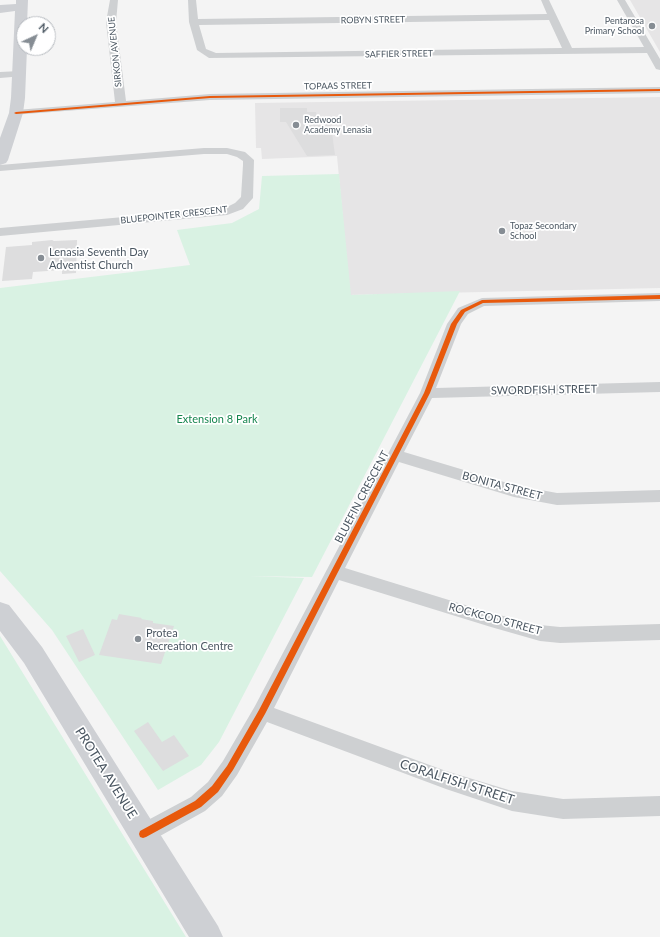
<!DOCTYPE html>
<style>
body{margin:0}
#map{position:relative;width:660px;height:937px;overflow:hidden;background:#f4f4f4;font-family:Lato,sans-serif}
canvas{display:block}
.north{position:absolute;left:16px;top:16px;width:40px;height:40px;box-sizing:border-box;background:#fff;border:1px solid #b7bbc0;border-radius:50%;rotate:44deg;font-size:11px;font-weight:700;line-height:16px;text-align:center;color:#4a5661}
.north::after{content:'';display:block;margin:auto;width:14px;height:18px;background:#868d94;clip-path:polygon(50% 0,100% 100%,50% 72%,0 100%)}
</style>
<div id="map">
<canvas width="660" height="937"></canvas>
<div class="north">N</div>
</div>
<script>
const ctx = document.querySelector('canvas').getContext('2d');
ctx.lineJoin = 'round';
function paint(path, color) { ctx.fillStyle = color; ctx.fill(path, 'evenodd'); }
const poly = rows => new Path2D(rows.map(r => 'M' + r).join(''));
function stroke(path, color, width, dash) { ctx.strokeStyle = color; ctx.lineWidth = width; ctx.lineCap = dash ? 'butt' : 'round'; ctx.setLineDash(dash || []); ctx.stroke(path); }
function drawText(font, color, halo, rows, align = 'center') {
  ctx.font = font + ' Lato,sans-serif'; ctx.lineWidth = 3.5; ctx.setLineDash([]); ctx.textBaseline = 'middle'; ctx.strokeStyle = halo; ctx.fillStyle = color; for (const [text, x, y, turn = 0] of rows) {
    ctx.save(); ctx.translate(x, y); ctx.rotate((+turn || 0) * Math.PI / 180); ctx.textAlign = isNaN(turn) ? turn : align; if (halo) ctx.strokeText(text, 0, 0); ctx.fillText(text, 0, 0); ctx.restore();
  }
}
paint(poly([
 [630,0,660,0,660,52],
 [660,97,660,288,350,295,337,156,262,159,261,148,256,148,255,103]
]), '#e6e5e6');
paint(poly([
 [339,174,351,295,460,291,312,577,249,576,304,578,219,742,201,765,158,790,52,630,0,571,0,288,190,265,177,230,232,223,259,209,262,176],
 [0,636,186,937,0,937]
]), '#d9f2e3');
paint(poly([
 [280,108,307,108,307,112,316,112,318,120,330,118,335,155,307,156,286,122,280,122],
 [52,240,54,241,77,240,76,273,62,274,62,270,33,272,32,279,2,281,6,247,32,245,32,242],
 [119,614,142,618,141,619,153,621,153,623,174,626,161,664,99,655,112,619,117,620],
 [83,629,95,655,79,662,66,636],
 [148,722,162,742,174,735,189,756,163,771,134,731]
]), '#ddddde');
paint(poly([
 [110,0,118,0,116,22,126,101,210,94,660,87,660,93,210,100,12,115,11,113,12,111,16,110,115,102,106,22,110,0],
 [188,0,196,0,198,19,547,14,541,0,549,0,572,48,644,47,617,0,625,0,660,59,660,70,656,69,647,53,209,58,197,50,189,22,188,0],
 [549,20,562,48,216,53,206,49,199,25,549,20],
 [20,71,25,74,24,76,0,78,0,72,20,71],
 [204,148,227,148,245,152,254,160,253,198,243,209,227,215,0,236,0,228,225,208,235,203,241,197,243,165,243,161,237,157,227,154,204,154,0,171,0,165,204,148],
 [660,293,660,301,484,306,468,314,461,324,436,388,660,382,660,392,432,398,404,452,514,485,557,493,660,490,660,502,557,505,514,497,399,462,345,568,491,613,540,625,560,627,660,624,660,640,560,643,540,641,491,627,339,580,274,708,446,771,512,791,563,799,660,796,660,816,563,819,512,811,446,789,267,722,237,775,222,796,205,811,151,841,143,844,135,841,132,834,135,827,191,797,208,782,223,761,255,706,420,393,447,324,458,308,482,298,660,293]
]), '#ced0d2');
paint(poly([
 [16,0,28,0,27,24,24,24,24,48,27,48,25,98,23,113,8,160,6,163,0,165,0,138,9,113,11,98,15,11,0,13,0,5,16,4,16,0],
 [0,602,9,605,42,647,218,926,223,937,189,937,24,663,0,631,0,602]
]), '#ced0d4');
paint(poly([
 [660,89,660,91,210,98,16,114,14,113,16,112,210,96,660,89],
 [660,295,660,299,483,303,465,312,457,324,430,393,265,714,233,770,218,792,201,807,146,837,143,838,140,837,139,834,140,831,195,801,212,786,227,766,259,710,424,393,451,324,461,310,482,300,660,295]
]), '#e8590c');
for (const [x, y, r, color] of [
 [652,26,4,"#868d94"],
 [296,125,4,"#868d94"],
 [502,231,4,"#868d94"],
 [41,258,4,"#868d94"],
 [138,639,4,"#868d94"]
]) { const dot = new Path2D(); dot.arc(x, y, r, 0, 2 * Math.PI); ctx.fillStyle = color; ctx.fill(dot); stroke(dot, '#fff', 1.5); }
drawText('9px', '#4a5661', '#fff', [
 ["ROBYN STREET",373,20,-1],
 ["SIRKON AVENUE",115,52,-96],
 ["SAFFIER STREET",399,54,-1],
 ["TOPAAS STREET",338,86,-1],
 ["BLUEPOINTER CRESCENT",174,215,-6]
]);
drawText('9px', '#4a5661', '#fff', [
 ["Pentarosa",644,21,"right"],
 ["Primary School",644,31,"right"],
 ["Redwood",304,120],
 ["Academy Lenasia",304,130],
 ["Topaz Secondary",510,226],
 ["School",510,236]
], 'left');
drawText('11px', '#4a5661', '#fff', [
 ["Lenasia Seventh Day",49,252],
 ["Adventist Church",49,265],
 ["Protea",146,633],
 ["Recreation Centre",146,646]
], 'left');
drawText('11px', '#4a5661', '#fff', [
 ["SWORDFISH STREET",544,390,-1],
 ["BONITA STREET",502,486,15],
 ["BLUEFIN CRESCENT",362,497,-62],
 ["ROCKCOD STREET",495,619,15]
]);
drawText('11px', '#17864f', '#fff', [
 ["Extension 8 Park",217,419]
]);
drawText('13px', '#4a5661', '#fff', [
 ["PROTEA AVENUE",106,773,58],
 ["CORALFISH STREET",457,782,18]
]);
</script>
